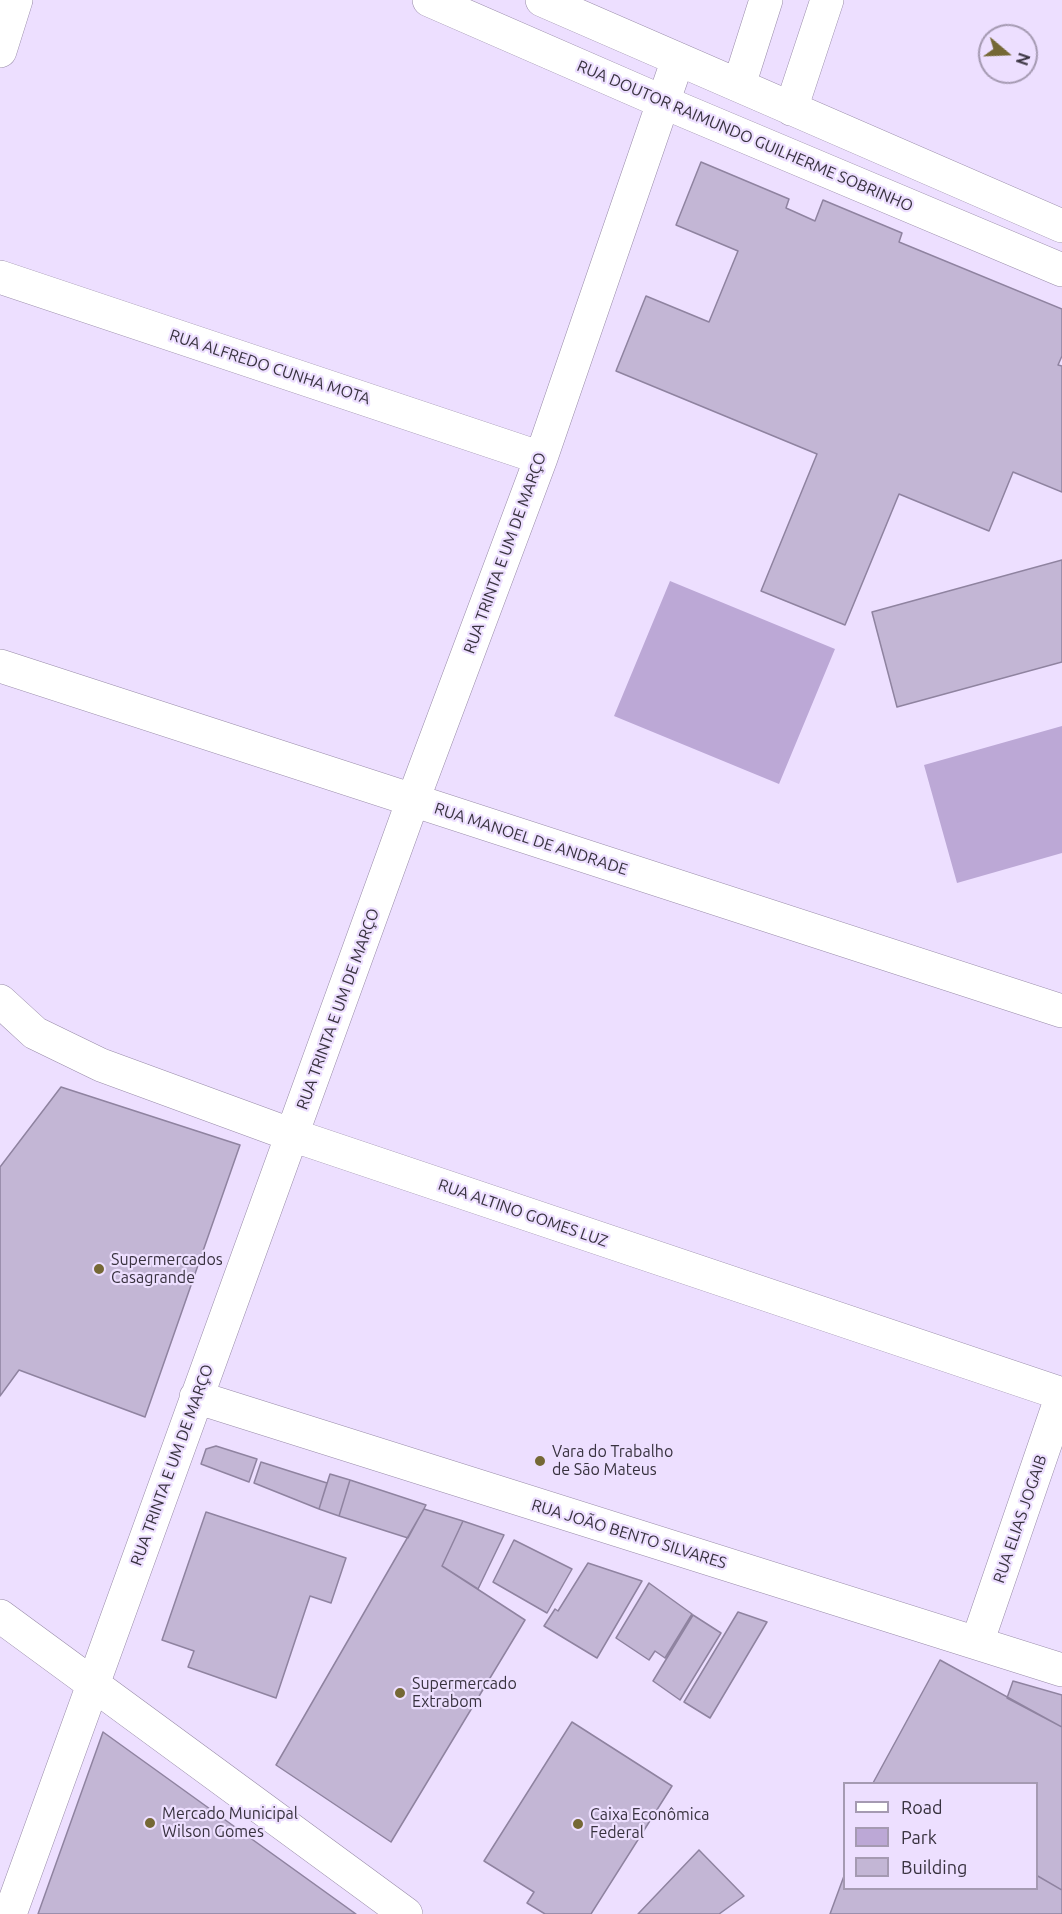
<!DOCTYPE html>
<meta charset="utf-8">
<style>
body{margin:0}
#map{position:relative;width:1062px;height:1914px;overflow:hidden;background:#eddfff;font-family:Ubuntu,sans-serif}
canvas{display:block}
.legend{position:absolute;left:843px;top:1782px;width:195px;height:108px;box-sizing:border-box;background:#eddfff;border:2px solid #a59ab2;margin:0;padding:8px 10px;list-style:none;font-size:18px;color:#38323f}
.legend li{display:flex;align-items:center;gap:12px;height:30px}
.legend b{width:30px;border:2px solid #a59ab2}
.north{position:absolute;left:978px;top:24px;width:60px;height:60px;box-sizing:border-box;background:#eddfff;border:2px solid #a59ab2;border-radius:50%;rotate:109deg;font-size:16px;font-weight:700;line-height:24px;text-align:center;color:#38323f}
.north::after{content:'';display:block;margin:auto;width:21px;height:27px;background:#756835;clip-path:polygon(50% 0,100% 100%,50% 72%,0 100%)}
</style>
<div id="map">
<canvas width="1062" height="1914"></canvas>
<ul class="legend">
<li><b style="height:8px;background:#fff"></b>Road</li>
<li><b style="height:16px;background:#bca8d6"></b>Park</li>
<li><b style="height:16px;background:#c3b6d5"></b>Building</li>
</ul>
<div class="north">N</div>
</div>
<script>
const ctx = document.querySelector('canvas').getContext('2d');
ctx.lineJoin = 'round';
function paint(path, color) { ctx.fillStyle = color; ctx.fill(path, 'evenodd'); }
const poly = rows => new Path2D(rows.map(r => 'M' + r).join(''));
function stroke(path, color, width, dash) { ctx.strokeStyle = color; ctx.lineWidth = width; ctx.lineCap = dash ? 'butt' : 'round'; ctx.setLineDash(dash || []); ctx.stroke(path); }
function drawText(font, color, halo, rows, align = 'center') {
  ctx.font = font + ' Ubuntu,sans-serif'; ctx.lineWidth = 4.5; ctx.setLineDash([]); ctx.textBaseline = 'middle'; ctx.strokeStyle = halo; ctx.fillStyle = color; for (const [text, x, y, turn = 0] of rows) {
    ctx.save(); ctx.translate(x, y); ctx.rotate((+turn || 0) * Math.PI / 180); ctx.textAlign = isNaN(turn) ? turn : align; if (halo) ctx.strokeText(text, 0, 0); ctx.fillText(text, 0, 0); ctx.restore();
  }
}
paint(poly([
 [670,581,835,649,779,784,614,716],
 [1062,726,1062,853,957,883,924,765]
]), '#bca8d6');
const building = poly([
 [701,162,789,199,786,208,815,221,823,200,902,233,899,242,1062,309,1062,356,1058,365,1062,366,1062,492,1013,472,989,531,899,494,845,625,761,591,817,454,616,371,646,296,709,322,738,251,676,225,701,162],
 [1062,560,1062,662,897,707,872,612,1062,560],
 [61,1087,240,1145,145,1417,19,1370,0,1396,0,1167,61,1087],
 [216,1446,257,1459,249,1482,201,1464,206,1449,216,1446],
 [261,1462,327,1483,319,1509,254,1483,261,1462],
 [330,1474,350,1480,339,1516,319,1509,330,1474],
 [350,1480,426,1505,408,1538,339,1516,350,1480],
 [424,1509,463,1521,442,1566,525,1620,391,1842,276,1765,424,1509],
 [206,1512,346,1558,331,1603,310,1596,276,1698,188,1667,194,1651,162,1640,206,1512],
 [463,1521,504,1535,478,1589,442,1566,463,1521],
 [514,1540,572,1569,547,1613,493,1582,514,1540],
 [588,1563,642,1581,597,1658,544,1626,555,1609,558,1611,588,1563],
 [649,1583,692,1614,665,1658,655,1651,649,1660,616,1638,649,1583],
 [738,1612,767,1622,710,1718,684,1702,738,1612],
 [693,1615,721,1633,680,1700,653,1681,693,1615],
 [940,1660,1062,1727,1062,1890,1036,1875,1036,1784,873,1783,940,1660],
 [1013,1681,1062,1695,1062,1727,1007,1698,1013,1681],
 [572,1722,672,1786,591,1914,545,1914,527,1903,534,1892,484,1861,572,1722],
 [103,1732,356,1914,38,1914,103,1732],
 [699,1850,744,1896,719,1914,638,1914,699,1850],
 [1036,1875,1062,1890,1062,1914,830,1914,844,1876,844,1888,1036,1888,1036,1875]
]);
paint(building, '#c3b6d5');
stroke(building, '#8f83a0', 1.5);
const minor = poly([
 [429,0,663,102,1062,270],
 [542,0,1062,226],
 [0,51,16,0],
 [739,85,766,0],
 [791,109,827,0],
 [0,277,541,458],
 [0,666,1062,1011],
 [0,1001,35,1033,101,1065,292,1135,1062,1394],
 [196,1397,1062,1670],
 [0,1616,406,1914],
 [977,1643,1062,1395],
 [10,1914,413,800,541,458,678,59]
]);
stroke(minor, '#988ba8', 34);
stroke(minor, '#fff', 33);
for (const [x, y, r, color] of [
 [99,1269,6,"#756835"],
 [540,1461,6,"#756835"],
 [400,1693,6,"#756835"],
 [150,1823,6,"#756835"],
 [578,1824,6,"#756835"]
]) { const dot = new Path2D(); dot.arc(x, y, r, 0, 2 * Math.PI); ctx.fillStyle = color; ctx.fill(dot); stroke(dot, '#eddfff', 2); }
drawText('16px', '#38323f', '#eddfff', [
 ["RUA DOUTOR RAIMUNDO GUILHERME SOBRINHO",745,136,23],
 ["RUA ALFREDO CUNHA MOTA",270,367,18],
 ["RUA TRINTA E UM DE MARÇO",505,553,-70],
 ["RUA MANOEL DE ANDRADE",531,839,18],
 ["RUA TRINTA E UM DE MARÇO",338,1009,-70],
 ["RUA ALTINO GOMES LUZ",523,1213,19],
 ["RUA TRINTA E UM DE MARÇO",172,1465,-70],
 ["RUA ELIAS JOGAIB",1020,1519,-71],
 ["RUA JOÃO BENTO SILVARES",629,1534,17]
]);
drawText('16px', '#38323f', '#eddfff', [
 ["Supermercados",111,1260],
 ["Casagrande",111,1278],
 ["Vara do Trabalho",552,1452],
 ["de São Mateus",552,1470],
 ["Supermercado",412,1684],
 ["Extrabom",412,1702],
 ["Mercado Municipal",162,1814],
 ["Wilson Gomes",162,1832],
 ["Caixa Econômica",590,1815],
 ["Federal",590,1833]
], 'left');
</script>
